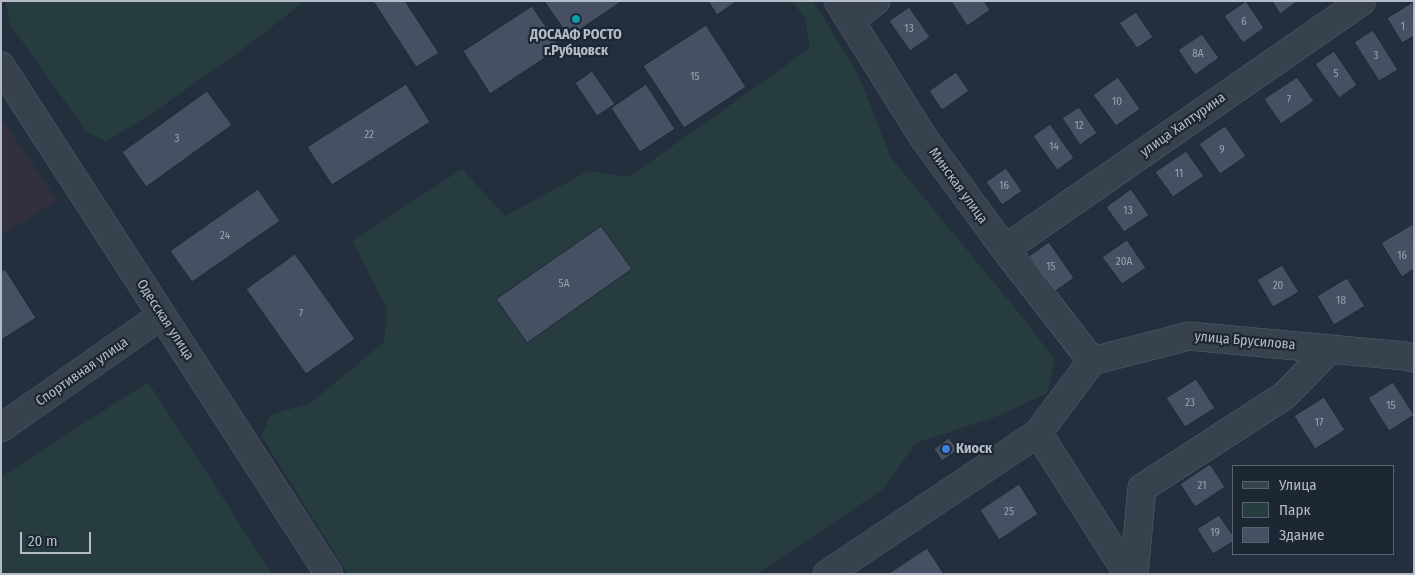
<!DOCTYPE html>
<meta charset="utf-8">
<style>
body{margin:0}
#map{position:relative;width:1415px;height:575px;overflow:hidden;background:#242f3e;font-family:"Fira Sans Condensed",sans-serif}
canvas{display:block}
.frame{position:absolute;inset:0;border:2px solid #b4bcc9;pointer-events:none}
.legend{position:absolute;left:1232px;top:465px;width:162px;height:90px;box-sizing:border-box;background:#1d2633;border:1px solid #59626f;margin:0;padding:6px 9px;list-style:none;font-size:15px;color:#b4bcc9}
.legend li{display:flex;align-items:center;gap:10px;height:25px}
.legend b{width:25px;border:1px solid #59626f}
.scale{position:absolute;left:20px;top:532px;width:71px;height:22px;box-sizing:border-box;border:2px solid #b4bcc9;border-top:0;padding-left:6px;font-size:15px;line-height:18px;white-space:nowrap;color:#b4bcc9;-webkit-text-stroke:4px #1d2633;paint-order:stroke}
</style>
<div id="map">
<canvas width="1415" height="575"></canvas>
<div class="frame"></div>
<ul class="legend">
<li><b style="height:6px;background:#38414e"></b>Улица</li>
<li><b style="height:14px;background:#263c3f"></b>Парк</li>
<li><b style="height:14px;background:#455162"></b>Здание</li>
</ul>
<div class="scale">20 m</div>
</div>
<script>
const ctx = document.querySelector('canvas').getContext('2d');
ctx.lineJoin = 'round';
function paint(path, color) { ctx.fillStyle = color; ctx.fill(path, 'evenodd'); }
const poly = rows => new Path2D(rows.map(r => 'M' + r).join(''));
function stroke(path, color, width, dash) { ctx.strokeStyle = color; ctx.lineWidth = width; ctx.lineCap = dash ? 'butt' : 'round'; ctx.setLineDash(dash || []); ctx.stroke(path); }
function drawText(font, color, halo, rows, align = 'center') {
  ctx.font = font + ' "Fira Sans Condensed",sans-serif'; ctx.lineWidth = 4.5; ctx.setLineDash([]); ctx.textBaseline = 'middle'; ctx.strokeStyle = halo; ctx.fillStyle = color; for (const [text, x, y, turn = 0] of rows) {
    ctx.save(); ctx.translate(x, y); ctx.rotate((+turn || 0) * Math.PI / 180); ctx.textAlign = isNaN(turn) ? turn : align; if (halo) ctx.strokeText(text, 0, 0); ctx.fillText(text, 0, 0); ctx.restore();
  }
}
paint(poly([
 [1,117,57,200,1,236]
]), '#32303f');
paint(poly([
 [5,1,305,1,243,49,155,111,106,142,86,131,10,24],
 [792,1,813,1,858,74,891,158,1015,308,1055,360,1047,393,998,416,916,443,883,489,757,574,348,574,262,437,270,415,311,403,384,342,387,309,353,241,462,169,505,216,588,171,629,177,810,48,805,18],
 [148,382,272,574,1,574,1,477]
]), '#263c3f');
const building = poly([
 [373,1,405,1,439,53,416,67,373,1],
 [544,1,622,1,569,37,544,1],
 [708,1,737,1,717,15,708,1],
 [951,1,984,1,990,10,967,26,951,1],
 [1246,1,1264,28,1243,43,1224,16,1246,1],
 [1272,1,1298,1,1280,14,1272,1],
 [1413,2,1414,36,1402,43,1387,18,1413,2],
 [532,6,560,48,490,94,463,51,532,6],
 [909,7,930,37,910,51,889,21,909,7],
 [1136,12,1153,37,1137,48,1119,23,1136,12],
 [706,25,746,87,684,128,643,66,706,25],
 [1373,30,1398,70,1379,81,1354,42,1373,30],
 [1202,34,1219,58,1195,75,1178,50,1202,34],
 [1334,51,1357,85,1339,98,1315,64,1334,51],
 [592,71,615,104,597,116,575,83,592,71],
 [956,72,969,91,942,110,929,91,956,72],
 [1118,77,1140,109,1116,126,1093,95,1118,77],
 [1297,77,1314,101,1281,124,1264,99,1297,77],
 [406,84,430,122,332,185,307,147,406,84],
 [646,84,675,129,640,152,611,108,646,84],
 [207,91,232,125,146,187,122,152,207,91],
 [1079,107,1097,133,1080,145,1062,118,1079,107],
 [1050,124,1074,158,1057,170,1033,136,1050,124],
 [1225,126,1246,156,1220,174,1199,144,1225,126],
 [1186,151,1204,176,1173,197,1155,172,1186,151],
 [1006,168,1022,191,1002,205,986,182,1006,168],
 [258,189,280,221,192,282,170,251,258,189],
 [1131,189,1149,215,1124,232,1106,207,1131,189],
 [1413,224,1414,269,1402,277,1381,243,1413,224],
 [601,226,632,269,527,343,496,299,601,226],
 [1127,240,1146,268,1122,284,1102,257,1127,240],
 [1049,242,1074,278,1054,292,1029,256,1049,242],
 [295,254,355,339,306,374,246,289,295,254],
 [1282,265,1299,292,1273,307,1257,280,1282,265],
 [5,269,36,318,1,340,1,272,5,269],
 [1347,278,1365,306,1334,325,1317,296,1347,278],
 [1196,379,1215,408,1185,427,1166,398,1196,379],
 [1393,382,1414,415,1389,431,1368,398,1393,382],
 [1324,397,1345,430,1315,449,1294,416,1324,397],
 [949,438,958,450,942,461,934,449,949,438],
 [1210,464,1225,487,1195,507,1180,484,1210,464],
 [1019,484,1038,514,999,540,980,510,1019,484],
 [1219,515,1234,537,1234,541,1213,554,1197,529,1219,515],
 [927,548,944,574,888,574,927,548]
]);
paint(building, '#455162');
stroke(building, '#1f2835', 1);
const minor = poly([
 [838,1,923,137,1005,249,1092,361],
 [850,20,876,1],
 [1,66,329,574],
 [1005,249,1362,1],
 [1,428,162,315],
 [1038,433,1128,574],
 [827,574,1038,433,1092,361,1189,336,1405,356,1414,358],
 [1134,574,1142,488,1284,396,1330,349]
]);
stroke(minor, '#565f6c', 29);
stroke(minor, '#38414e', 28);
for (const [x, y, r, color] of [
 [576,19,5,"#0f9aa8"],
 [946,449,5,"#3f7fe0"]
]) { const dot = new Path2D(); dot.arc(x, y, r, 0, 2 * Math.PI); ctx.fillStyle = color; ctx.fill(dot); stroke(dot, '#1d2633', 2); }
drawText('11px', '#98a1af', null, [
 ["6",1244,22],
 ["1",1403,27],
 ["13",909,29],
 ["8А",1198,54],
 ["3",1376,56],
 ["5",1336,74],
 ["15",695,77],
 ["7",1289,100],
 ["10",1117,102],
 ["12",1079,126],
 ["22",369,135],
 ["3",177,139],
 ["14",1054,147],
 ["9",1222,150],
 ["11",1179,174],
 ["16",1004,186],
 ["13",1128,211],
 ["24",225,236],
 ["16",1402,256],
 ["20А",1124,262],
 ["15",1051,267],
 ["5А",564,284],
 ["20",1278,286],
 ["18",1341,301],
 ["7",301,314],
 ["23",1190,403],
 ["15",1391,406],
 ["17",1319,423],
 ["21",1202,486],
 ["25",1009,512],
 ["19",1215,533]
]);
drawText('bold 14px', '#b4bcc9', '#1d2633', [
 ["ДОСААФ РОСТО",576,35],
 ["г.Рубцовск",576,51],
 ["Киоск",956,449,"left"]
]);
drawText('14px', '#b4bcc9', '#1d2633', [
 ["улица Халтурина",1183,125,-35],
 ["Минская улица",958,186,54],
 ["Одесская улица",165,320,57],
 ["улица Брусилова",1245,341,5],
 ["Спортивная улица",82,372,-35]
]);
</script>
